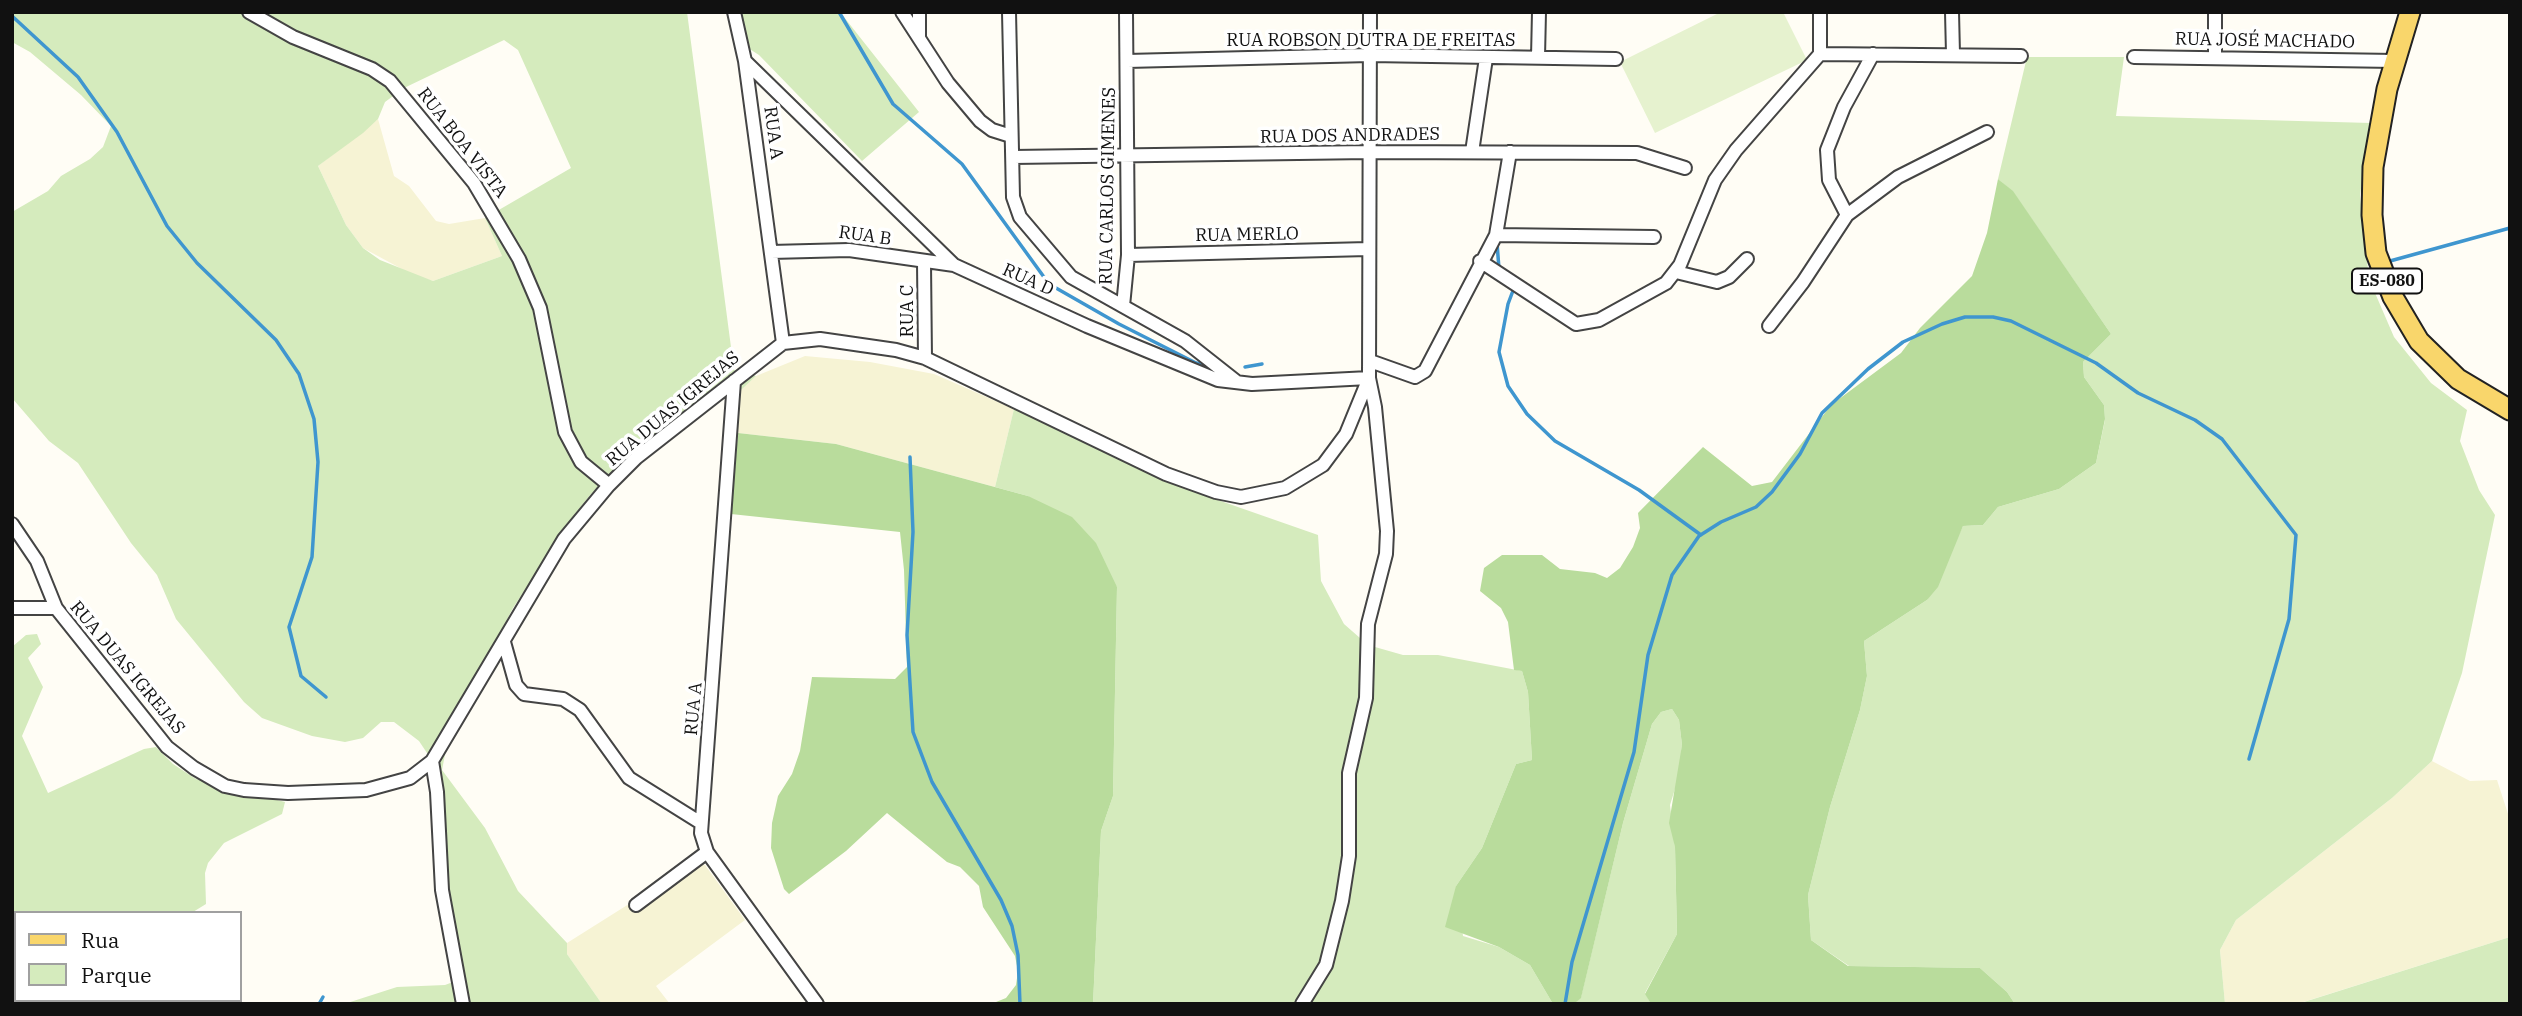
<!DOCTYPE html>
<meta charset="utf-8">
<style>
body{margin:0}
#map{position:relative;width:2522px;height:1016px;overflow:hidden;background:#fffdf5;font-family:"IBM Plex Serif",serif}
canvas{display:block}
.frame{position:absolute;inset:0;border:14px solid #111;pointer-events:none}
.legend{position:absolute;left:14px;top:911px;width:228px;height:91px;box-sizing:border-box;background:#fff;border:2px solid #a0a0a0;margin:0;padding:9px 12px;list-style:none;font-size:21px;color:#111}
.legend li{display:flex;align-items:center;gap:14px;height:35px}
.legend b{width:35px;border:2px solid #a0a0a0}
</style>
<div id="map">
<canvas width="2522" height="1016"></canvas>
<div class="frame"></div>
<ul class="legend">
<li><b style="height:9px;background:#f9d66b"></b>Rua</li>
<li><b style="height:19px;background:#d5ebbd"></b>Parque</li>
</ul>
</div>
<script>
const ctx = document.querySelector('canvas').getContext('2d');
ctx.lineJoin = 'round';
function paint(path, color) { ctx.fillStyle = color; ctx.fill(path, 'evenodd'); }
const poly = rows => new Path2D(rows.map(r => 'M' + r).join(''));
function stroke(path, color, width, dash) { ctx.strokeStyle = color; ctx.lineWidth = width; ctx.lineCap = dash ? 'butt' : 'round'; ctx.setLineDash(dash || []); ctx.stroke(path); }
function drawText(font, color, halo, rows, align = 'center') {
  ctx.font = font + ' "IBM Plex Serif",serif'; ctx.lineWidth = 7; ctx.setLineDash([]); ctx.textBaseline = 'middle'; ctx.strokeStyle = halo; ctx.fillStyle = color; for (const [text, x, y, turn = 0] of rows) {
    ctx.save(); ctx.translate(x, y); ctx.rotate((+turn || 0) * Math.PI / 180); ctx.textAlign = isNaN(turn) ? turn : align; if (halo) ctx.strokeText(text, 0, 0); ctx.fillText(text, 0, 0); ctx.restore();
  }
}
paint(poly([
 [378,119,394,176,409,186,436,221,449,224,485,218,502,256,433,281,413,275,363,248,346,225,318,166],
 [805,356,870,362,934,374,1014,409,995,487,836,444,738,433,739,392,756,376],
 [2432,761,2470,781,2497,780,2510,820,2510,937,2297,1004,2225,1004,2220,950,2236,920,2392,798],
 [694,863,705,865,745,920,656,986,670,1004,602,1004,567,954,567,943]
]), '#f6f3d4');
paint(poly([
 [12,12,687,12,734,370,756,376,739,392,701,404,591,494,575,514,513,608,472,687,448,739,442,770,485,828,518,891,567,943,567,954,602,1004,344,1004,397,987,445,985,461,979,452,930,435,765,419,741,394,722,381,722,363,738,345,742,312,736,262,718,244,702,176,619,157,575,131,543,78,463,49,441,12,398,12,212,48,191,61,176,90,159,103,147,111,126,81,95,30,52,12,42],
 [504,40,518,50,571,168,485,218,502,256,433,281,380,260,363,248,346,225,318,166,363,133,378,119,385,102,404,88],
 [740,12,840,12,919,112,862,161,759,55,748,48],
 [2027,57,2124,57,2116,116,2371,123,2360,195,2369,279,2394,337,2431,383,2467,410,2460,441,2479,490,2495,515,2462,673,2432,761,2392,798,2236,920,2220,950,2225,1004,2015,1004,2007,992,1980,968,1849,966,1811,940,1808,895,1830,807,1860,710,1867,676,1864,641,1927,600,1963,526,1983,525,1998,507,2059,489,2096,463,2105,420,2104,405,2084,377,2083,362,2111,334,2013,192,1998,179],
 [1014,409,1215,499,1318,535,1321,581,1344,624,1368,645,1403,655,1438,655,1522,671,1528,692,1532,760,1516,764,1482,848,1456,886,1463,936,1499,947,1530,965,1553,1004,1093,1004,1101,831,1113,796,1117,587,1028,496,995,487],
 [37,634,41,644,28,658,43,687,22,736,48,793,144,749,156,747,173,764,196,779,285,802,282,814,224,843,208,863,205,873,206,904,193,912,16,913,16,1000,45,1000,44,1004,12,1004,12,647,26,635],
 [1672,709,1679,720,1682,745,1679,776,1670,805,1675,847,1677,934,1645,993,1651,1004,1574,1004,1581,997,1623,823,1652,724,1661,712],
 [2510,937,2510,1004,2297,1004,2304,1002]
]), '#d5ebbd');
paint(poly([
 [1998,179,2013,191,2111,334,2083,362,2084,377,2104,405,2105,419,2096,463,2059,489,1998,507,1983,525,1963,526,1938,587,1927,600,1864,641,1867,676,1860,710,1830,807,1808,895,1811,940,1848,966,1980,968,2007,992,2015,1004,1651,1004,1645,994,1677,934,1675,847,1669,823,1682,745,1679,720,1672,709,1661,712,1652,724,1623,823,1581,998,1574,1004,1553,1004,1530,965,1499,947,1445,927,1456,886,1482,848,1516,764,1532,760,1528,692,1522,671,1514,670,1508,622,1501,608,1480,591,1484,568,1502,555,1542,555,1560,569,1595,573,1607,578,1620,568,1633,547,1640,528,1638,513,1703,447,1752,486,1772,482,1831,405,1901,353,1920,328,1972,276,1987,233],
 [738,433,836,444,1028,496,1072,517,1096,543,1117,587,1113,796,1101,831,1093,1004,991,1004,1006,998,1016,985,1018,971,1015,956,983,907,979,886,960,867,947,862,887,813,846,851,789,894,784,889,771,848,772,823,778,796,792,774,800,751,812,677,895,679,907,667,904,570,900,532,731,514]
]), '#b9dc9c');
paint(poly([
 [1721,12,1783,12,1807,60,1655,133,1620,62]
]), '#e6f2cf');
stroke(poly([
 [839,12,893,104,962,164,1049,284,1119,324,1196,363,1207,365],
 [12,16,78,77,117,132,167,226,197,263,276,340,299,374,314,419,318,462,312,557,289,627,301,676,326,697],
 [1497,243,1499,269],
 [2390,261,2510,228],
 [1514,288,1508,304,1499,352,1508,386,1527,414,1555,441,1639,490,1701,535],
 [1245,367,1262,364],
 [910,457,913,532,907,635,913,732,932,782,1001,900,1012,926,1018,955,1020,1004],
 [319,1004,323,997],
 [1565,1004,1572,962,1634,752,1648,655,1672,575,1699,536,1721,522,1756,507,1772,492,1800,454,1822,413,1868,369,1903,342,1942,324,1965,317,1993,317,2011,321,2096,363,2138,393,2195,420,2222,439,2296,535,2289,619,2249,759]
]), '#3f96cf', 3.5);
const minor = poly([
 [249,12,293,37,372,69,390,81,474,183,519,259,540,308,565,432,581,462,609,485],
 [734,12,745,61,783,343],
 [902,12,948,83,980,121,992,130,1011,136],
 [1009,12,1013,197,1020,217,1071,277,1185,341,1237,382],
 [1952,12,1953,54],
 [919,36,919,12],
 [1820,54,2021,56],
 [1538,57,1539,12],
 [2134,57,2395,61],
 [2215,58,2215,12],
 [745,61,954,265,1087,326,1218,380,1252,384,1369,378],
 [1127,61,1370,55,1616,59],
 [1472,152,1486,58],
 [1013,157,1369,152,1637,153,1685,168],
 [1847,215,1829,180,1827,150,1844,107,1873,54],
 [1496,235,1654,237],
 [771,252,849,250,954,265],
 [1128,255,1368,249],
 [1480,261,1576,324,1599,320,1666,283,1680,265,1715,180,1736,150,1820,54,1820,12],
 [924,263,925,358],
 [1676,272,1717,282,1729,277,1747,259],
 [1123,306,1128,255,1126,12],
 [1769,326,1803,282,1847,215,1898,177,1987,132],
 [1370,361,1415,377,1425,371,1496,235,1510,152],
 [734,381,701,833,707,852,817,1004],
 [12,524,37,561,56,608,167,747,194,768,225,786,244,790,288,793,366,790,410,778,432,761,564,539,609,485,636,458,783,343,820,339,896,350,925,358,1166,474,1216,492,1241,497,1285,488,1323,465,1346,434,1369,378],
 [12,608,56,608],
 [504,642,516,685,524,694,563,699,580,710,629,778,701,823],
 [432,761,437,792,442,890,463,1004],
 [636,905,707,852],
 [1302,1004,1326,965,1342,901,1349,856,1349,773,1366,698,1368,624,1386,554,1387,531,1375,407,1369,378,1370,12]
]);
const primary = poly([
 [2410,12,2387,89,2373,167,2372,215,2376,253,2393,297,2419,341,2458,379,2510,410]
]);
stroke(minor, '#444', 16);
stroke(primary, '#222', 23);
stroke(minor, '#fff', 12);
stroke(primary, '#f9d66b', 19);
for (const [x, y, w] of [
 [2387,281,70]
]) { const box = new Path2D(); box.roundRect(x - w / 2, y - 12.5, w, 25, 5); ctx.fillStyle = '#fff'; ctx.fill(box); stroke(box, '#111', 2); }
drawText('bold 16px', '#111', null, [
 ["ES-080",2387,281]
]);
drawText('18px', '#111', '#fff', [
 ["RUA ROBSON DUTRA DE FREITAS",1371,41],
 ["RUA JOSÉ MACHADO",2265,41,1],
 ["RUA A",773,133,82],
 ["RUA DOS ANDRADES",1350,136,-1],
 ["RUA BOA VISTA",462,143,52],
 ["RUA CARLOS GIMENES",1108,186,-89],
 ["RUA MERLO",1247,235,-1],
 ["RUA B",865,236,8],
 ["RUA D",1028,280,24],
 ["RUA C",908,311,-90],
 ["RUA DUAS IGREJAS",673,409,-40],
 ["RUA DUAS IGREJAS",127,668,50],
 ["RUA A",694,709,-85]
]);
</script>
